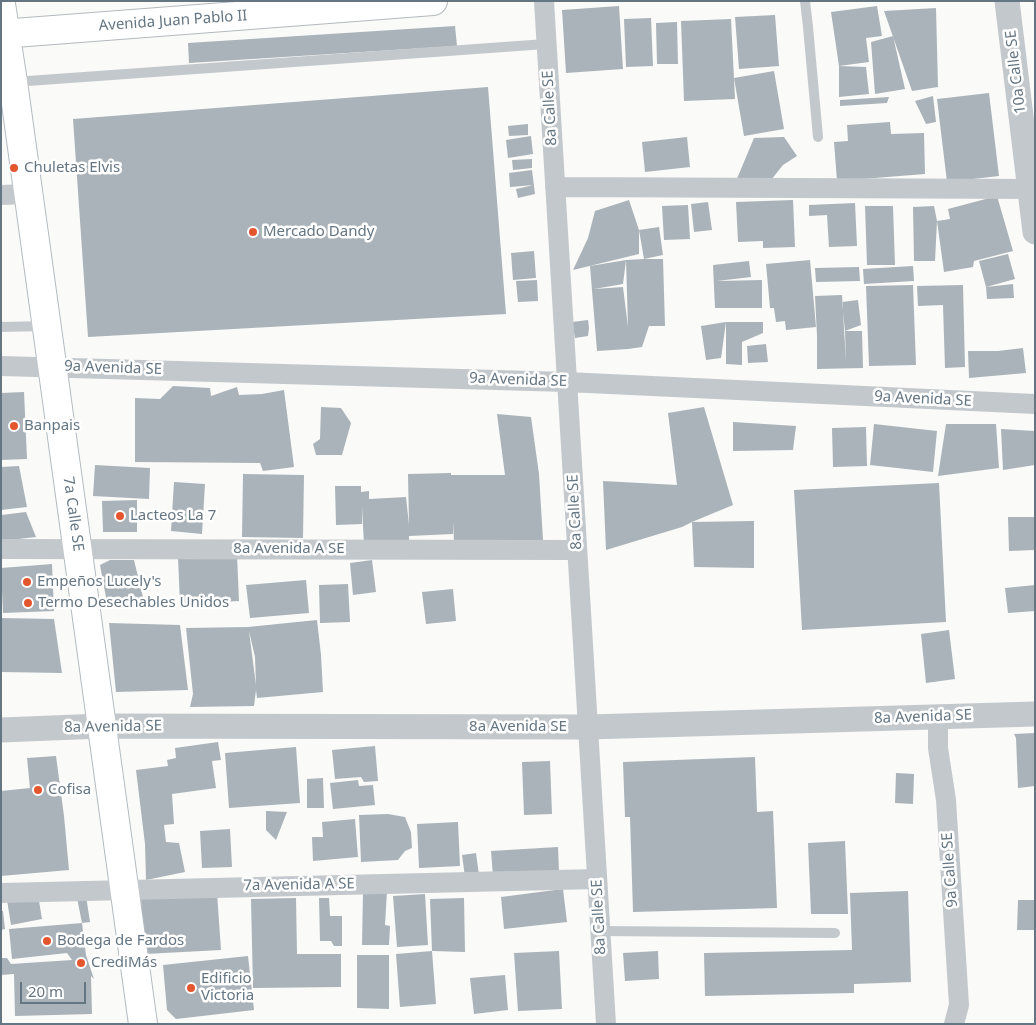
<!DOCTYPE html>
<meta charset="utf-8">
<style>
body{margin:0}
#map{position:relative;width:1036px;height:1025px;overflow:hidden;background:#fafaf8;font-family:"Noto Sans",sans-serif}
canvas{display:block}
.frame{position:absolute;inset:0;border:2px solid #657683;pointer-events:none}
.scale{position:absolute;left:20px;top:982px;width:66px;height:22px;box-sizing:border-box;border:2px solid #657683;border-top:0;padding-left:6px;font-size:15px;line-height:18px;white-space:nowrap;color:#657683;-webkit-text-stroke:4px #fff;paint-order:stroke}
</style>
<div id="map">
<canvas width="1036" height="1025"></canvas>
<div class="frame"></div>
<div class="scale">20 m</div>
</div>
<script>
const ctx = document.querySelector('canvas').getContext('2d');
ctx.lineJoin = 'round';
function paint(path, color) { ctx.fillStyle = color; ctx.fill(path, 'evenodd'); }
const poly = rows => new Path2D(rows.map(r => 'M' + r).join(''));
function stroke(path, color, width, dash) { ctx.strokeStyle = color; ctx.lineWidth = width; ctx.lineCap = dash ? 'butt' : 'round'; ctx.setLineDash(dash || []); ctx.stroke(path); }
function drawText(font, color, halo, rows, align = 'center') {
  ctx.font = font + ' "Noto Sans",sans-serif'; ctx.lineWidth = 5; ctx.setLineDash([]); ctx.textBaseline = 'middle'; ctx.strokeStyle = halo; ctx.fillStyle = color; for (const [text, x, y, turn = 0] of rows) {
    ctx.save(); ctx.translate(x, y); ctx.rotate((+turn || 0) * Math.PI / 180); ctx.textAlign = isNaN(turn) ? turn : align; if (halo) ctx.strokeText(text, 0, 0); ctx.fillText(text, 0, 0); ctx.restore();
  }
}
paint(poly([
 [619,6,623,69,566,73,562,10],
 [877,6,882,36,866,38,869,62,839,66,866,67,869,94,839,97,839,66,831,12],
 [936,8,938,87,912,91,884,11],
 [775,15,779,66,739,69,735,17],
 [651,18,653,66,626,67,624,19],
 [731,19,735,99,684,101,681,21],
 [677,22,678,64,657,64,656,23],
 [455,26,457,46,189,63,188,43],
 [893,36,905,89,875,94,871,42],
 [774,71,784,129,744,136,734,78],
 [488,87,506,314,88,337,73,119],
 [989,93,999,176,947,182,937,99],
 [933,96,936,122,926,124,915,101],
 [889,97,887,103,840,106,840,100],
 [890,122,891,134,924,133,925,174,837,181,834,142,848,141,847,125],
 [528,124,528,135,509,136,508,126],
 [531,136,533,154,508,158,506,140],
 [687,137,690,167,645,172,642,142],
 [784,137,797,156,783,165,771,180,736,181,754,138],
 [532,159,532,168,513,170,512,160],
 [532,170,535,194,518,198,516,189,534,185,510,187,509,173],
 [997,196,1013,251,974,261,973,267,944,272,937,221,950,219,948,209],
 [629,200,639,230,639,254,573,270,588,238,595,211],
 [793,200,795,247,763,248,763,241,738,242,736,202],
 [708,202,712,230,694,232,691,204],
 [855,203,857,246,829,247,827,215,809,216,809,205],
 [688,205,690,239,664,240,662,206],
 [865,206,893,206,895,265,867,265],
 [934,206,937,221,935,261,914,261,913,207],
 [659,227,663,255,644,259,663,259,665,326,649,326,642,347,628,349,597,351,590,266,626,260,644,259,639,230],
 [626,260,628,327,623,287,594,289,623,284],
 [534,251,536,278,513,280,511,253],
 [1008,254,1015,279,986,287,1013,284,1014,298,987,299,986,287,979,261],
 [810,260,816,327,786,330,785,321,776,322,774,308,770,308,766,264],
 [749,261,751,277,717,281,762,280,762,308,715,308,713,265],
 [913,266,914,281,864,284,863,269],
 [859,267,860,281,816,282,815,268],
 [537,280,538,301,518,302,516,281],
 [913,285,916,365,869,366,866,286],
 [963,285,965,367,945,368,943,305,918,306,917,286],
 [842,295,846,362,845,331,842,302,858,300,861,325,845,331,862,331,863,368,817,369,817,336,815,296],
 [588,320,589,328,588,336,575,338,572,322],
 [726,322,721,358,706,360,701,326],
 [726,322,763,322,763,333,742,342,742,365,726,364],
 [766,344,768,362,748,363,747,346],
 [1023,348,1026,373,969,378,968,351,998,351],
 [173,386,210,388,211,396,237,387,239,395,262,394,284,390,294,467,263,471,260,463,135,462,135,398,160,399],
 [24,392,27,459,1,460,1,393],
 [321,407,341,408,351,423,342,455,316,455,313,444,320,439],
 [704,407,733,505,692,522,754,521,754,568,694,567,692,522,682,527,606,550,603,481,677,485,668,413],
 [497,414,531,417,539,474,543,540,454,541,453,522,453,534,409,536,409,542,364,544,362,507,362,524,336,525,335,486,361,486,361,492,369,491,369,499,406,497,409,525,408,474,451,473,451,475,505,475],
 [733,422,796,426,793,450,733,451],
 [874,424,937,431,933,472,870,465],
 [946,424,996,424,999,468,938,476],
 [866,427,867,466,833,467,832,428],
 [1001,429,1035,431,1035,465,1003,470],
 [95,465,150,468,149,499,93,496],
 [19,466,27,507,1,510,1,467],
 [243,474,304,475,303,538,242,537],
 [174,482,205,484,202,534,171,531],
 [939,483,946,622,802,630,794,490],
 [137,500,137,532,103,532,102,501],
 [26,512,36,537,1,541,1,515],
 [1008,517,1035,517,1035,550,1009,551],
 [237,555,239,601,180,604,178,557],
 [110,560,134,560,144,601,108,608,100,565],
 [372,560,376,592,353,595,350,563],
 [52,564,54,611,3,613,1,568],
 [306,580,309,613,250,618,246,585],
 [348,584,350,622,320,623,319,585],
 [1035,585,1035,611,1008,613,1005,588],
 [453,589,456,621,426,624,422,592],
 [1,618,54,619,62,673,1,672],
 [317,620,321,655,323,692,257,698,256,690,254,706,190,707,193,694,186,628,248,627],
 [249,631,255,657,256,685],
 [109,623,180,625,188,690,116,692],
 [949,630,955,679,926,683,921,634],
 [1035,733,1035,786,1018,788,1016,738,1014,734],
 [218,742,221,760,212,761,216,788,172,794,174,824,164,825,166,842,179,843,185,872,146,880,145,844,136,770,168,766,167,760,176,758,175,748],
 [375,746,378,781,364,782,361,777,335,779,332,750],
 [296,747,300,803,229,808,225,753],
 [56,756,64,816,69,870,1,876,1,791,30,788,27,758],
 [755,757,757,812,773,811,777,908,633,912,630,817,625,817,623,762],
 [550,761,552,814,524,815,522,762],
 [896,773,914,774,913,804,895,803],
 [323,778,324,808,307,808,307,779],
 [358,780,359,786,373,785,375,805,333,809,330,783],
 [266,811,287,812,276,840,266,830],
 [388,814,405,817,411,832,412,848,405,851,398,860,361,862,359,815],
 [355,819,358,857,313,861,312,837,323,837,322,822],
 [458,822,460,866,419,868,417,824],
 [230,829,232,867,202,868,200,831],
 [845,841,848,914,811,914,808,843],
 [558,847,559,872,493,876,491,851],
 [476,853,479,875,465,877,462,855],
 [563,889,567,922,504,929,501,897],
 [363,891,387,891,385,925,390,926,389,945,362,945],
 [908,891,911,982,854,984,854,993,705,996,704,953,852,950,850,893],
 [217,893,221,950,145,954,141,898],
 [425,894,428,945,397,947,393,896],
 [38,895,42,919,11,925,7,900],
 [86,896,90,922,82,923,77,898],
 [296,898,297,954,341,954,341,987,253,988,251,899],
 [319,898,329,898,330,916,342,916,342,946,334,946,331,941,320,941],
 [464,898,465,952,432,951,430,899],
 [1018,900,1035,900,1035,930,1017,930],
 [1,911,3,911,5,929,1,930],
 [82,923,86,955,94,979,91,976,92,1014,15,1016,14,974,1,975,1,958,7,958,11,964,72,960,67,953,12,959,9,929],
 [432,951,436,1004,400,1007,396,954],
 [559,951,562,1009,518,1011,514,953],
 [658,951,659,979,625,981,623,953],
 [357,955,389,955,389,1009,357,1008],
 [248,956,254,1010,176,1019,167,1010,163,965],
 [505,975,508,1010,474,1014,470,978]
]), '#aab3b9');
const secondary = poly([
 [1,4,13,82,143,1024]
]);
const trunk = poly([
 [1,34,433,1]
]);
stroke(secondary, '#b3babf', 30);
stroke(trunk, '#b4b9bd', 30);
stroke(poly([
 [805,1,808,27,818,137],
 [14,82,546,44],
 [1,327,46,326],
 [600,931,835,933]
]), '#c3c8cc', 10);
stroke(poly([
 [544,1,606,1024],
 [555,187,1035,189],
 [1,195,29,194],
 [1,366,567,382,1035,404],
 [1,549,577,550],
 [938,716,938,748,946,800,959,1005,954,1024],
 [1,893,597,879]
]), '#c3c8cc', 20);
stroke(poly([
 [1007,1,1035,232],
 [1,730,102,726,588,727,1035,714]
]), '#c3c8cc', 25);
stroke(secondary, '#fff', 28);
stroke(trunk, '#fff', 28);
for (const [x, y, r, color] of [
 [14,168,5,"#e4572e"],
 [253,232,5,"#e4572e"],
 [14,426,5,"#e4572e"],
 [120,516,5,"#e4572e"],
 [27,582,5,"#e4572e"],
 [28,603,5,"#e4572e"],
 [38,790,5,"#e4572e"],
 [47,941,5,"#e4572e"],
 [81,963,5,"#e4572e"],
 [191,988,5,"#e4572e"]
]) { const dot = new Path2D(); dot.arc(x, y, r, 0, 2 * Math.PI); ctx.fillStyle = color; ctx.fill(dot); stroke(dot, '#fff', 2); }
drawText('15px', '#657683', '#fff', [
 ["Avenida Juan Pablo II",173,21,-4],
 ["10a Calle SE",1016,72,-97],
 ["8a Calle SE",550,108,-93],
 ["9a Avenida SE",113,368,2],
 ["9a Avenida SE",518,380,2],
 ["9a Avenida SE",923,399,3],
 ["8a Calle SE",575,512,-93],
 ["7a Calle SE",73,514,82],
 ["8a Avenida A SE",289,549],
 ["8a Avenida SE",923,717,-2],
 ["8a Avenida SE",113,727,-1],
 ["8a Avenida SE",518,727],
 ["9a Calle SE",950,870,-94],
 ["7a Avenida A SE",299,885,-1],
 ["8a Calle SE",599,917,-93]
]);
drawText('15px', '#657683', '#fff', [
 ["Chuletas Elvis",24,168],
 ["Mercado Dandy",263,232],
 ["Banpais",24,426],
 ["Lacteos La 7",130,516],
 ["Empeños Lucely's",37,582],
 ["Termo Desechables Unidos",38,603],
 ["Cofisa",48,790],
 ["Bodega de Fardos",57,941],
 ["CrediMás",91,963],
 ["Edificio",201,979],
 ["Victoria",201,996]
], 'left');
</script>
